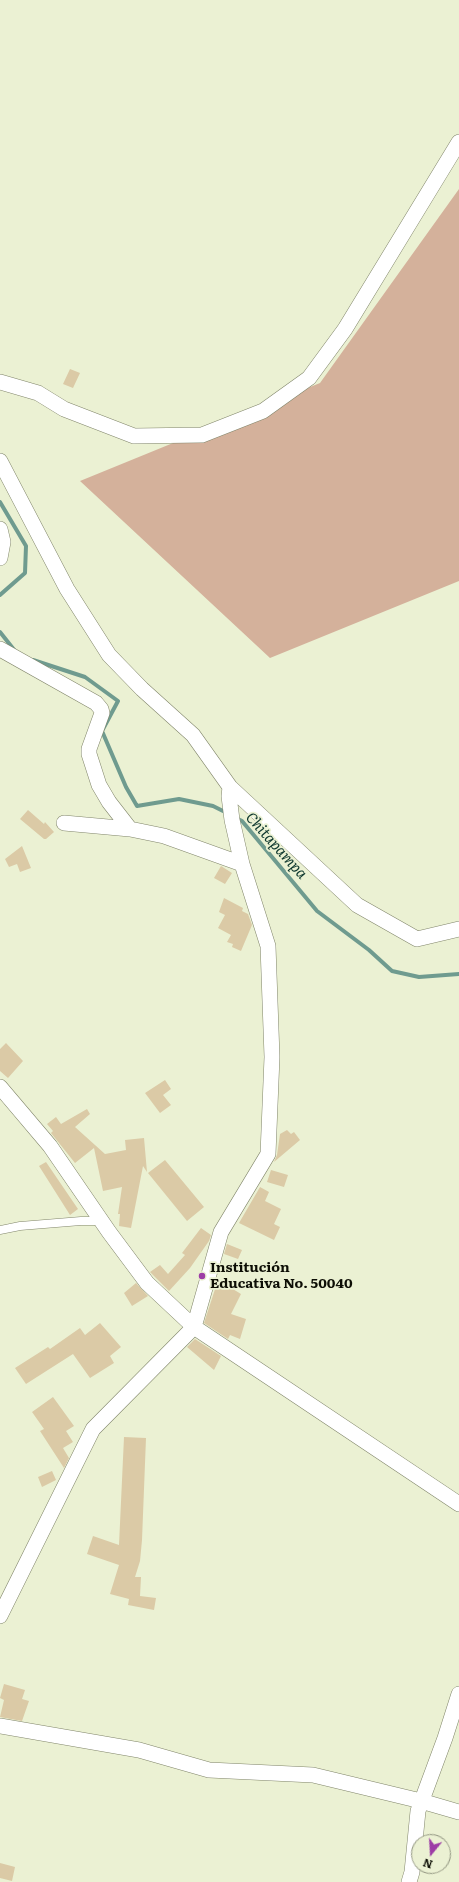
<!DOCTYPE html>
<meta charset="utf-8">
<style>
body{margin:0}
#map{position:relative;width:459px;height:1882px;overflow:hidden;background:#ebf1d3;font-family:Literata,serif}
canvas{display:block}
.north{position:absolute;left:411px;top:1834px;width:40px;height:40px;box-sizing:border-box;background:#ebf1d3;border:1px solid #929681;border-radius:50%;rotate:198deg;font-size:11px;font-weight:700;line-height:16px;text-align:center;color:#0d0e05}
.north::after{content:'';display:block;margin:auto;width:14px;height:18px;background:#9d3da6;clip-path:polygon(50% 0,100% 100%,50% 72%,0 100%)}
</style>
<div id="map">
<canvas width="459" height="1882"></canvas>
<div class="north">N</div>
</div>
<script>
const ctx = document.querySelector('canvas').getContext('2d');
ctx.lineJoin = 'round';
function paint(path, color) { ctx.fillStyle = color; ctx.fill(path, 'evenodd'); }
const poly = rows => new Path2D(rows.map(r => 'M' + r).join(''));
function stroke(path, color, width, dash) { ctx.strokeStyle = color; ctx.lineWidth = width; ctx.lineCap = dash ? 'butt' : 'round'; ctx.setLineDash(dash || []); ctx.stroke(path); }
function drawText(font, color, halo, rows, align = 'center') {
  ctx.font = font + ' Literata,serif'; ctx.lineWidth = 3.5; ctx.setLineDash([]); ctx.textBaseline = 'middle'; ctx.strokeStyle = halo; ctx.fillStyle = color; for (const [text, x, y, turn = 0] of rows) {
    ctx.save(); ctx.translate(x, y); ctx.rotate((+turn || 0) * Math.PI / 180); ctx.textAlign = isNaN(turn) ? turn : align; if (halo) ctx.strokeText(text, 0, 0); ctx.fillText(text, 0, 0); ctx.restore();
  }
}
paint(poly([
 [459,189,459,581,270,658,80,481,320,383]
]), '#d4b19b');
stroke(poly([
 [0,502,26,546,25,573,0,595],
 [0,632,15,651],
 [33,660,85,677,118,701,102,731,126,787,137,806,179,799,213,806,227,813],
 [236,818,242,821,317,911,369,950,392,971,419,977,459,974]
]), '#6f9b8f', 4);
paint(poly([
 [70,369,80,373,73,388,63,384],
 [28,810,44,824,45,822,54,832,46,839,44,839,20,819],
 [22,846,31,868,20,872,17,864,9,867,5,859],
 [221,866,232,873,225,884,214,878],
 [224,898,243,908,242,911,248,914,252,925,241,951,232,947,233,944,227,942,231,935,218,928,225,915,219,912],
 [6,1043,23,1061,8,1078,0,1071,0,1049],
 [165,1080,171,1089,163,1095,171,1105,160,1113,145,1093],
 [87,1109,90,1114,75,1127,105,1154,126,1150,125,1140,144,1138,147,1172,143,1166,131,1228,119,1226,120,1214,118,1214,122,1187,103,1191,94,1148,75,1163,51,1133,53,1131,47,1124,56,1117,61,1124],
 [287,1130,291,1134,294,1132,300,1140,274,1162,277,1155,280,1134],
 [165,1160,204,1207,187,1221,148,1173],
 [46,1162,78,1209,70,1215,39,1166],
 [271,1170,288,1175,284,1187,267,1182],
 [260,1187,269,1192,265,1201,281,1209,274,1224,280,1227,274,1240,239,1223],
 [201,1228,211,1235,209,1241,190,1268,169,1291,150,1272,160,1265,168,1274,185,1255,182,1253],
 [227,1244,242,1250,238,1259,224,1254],
 [218,1280,241,1294,231,1314,246,1319,240,1339,230,1335,228,1339,204,1323],
 [136,1283,148,1296,132,1306,124,1293],
 [100,1323,121,1347,110,1356,114,1363,90,1378,73,1354,26,1384,15,1368,48,1347,50,1349,80,1328,85,1335],
 [195,1339,221,1356,214,1370,187,1347],
 [53,1397,74,1426,66,1431,73,1442,63,1448,69,1458,64,1468,40,1431,44,1429,32,1412],
 [124,1437,146,1438,142,1540,140,1561,135,1577,141,1577,140,1596,156,1598,154,1610,128,1605,129,1599,110,1594,119,1565,87,1554,93,1536,119,1545],
 [52,1471,56,1480,42,1487,38,1477],
 [4,1684,25,1690,22,1699,29,1701,22,1721,0,1717,4,1700,0,1698],
 [0,1863,15,1867,12,1881,0,1878]
]), '#dbcaa6');
const service = poly([
 [0,1230,20,1226,81,1221,102,1221]
]);
const minor = poly([
 [0,382,38,393,64,409,134,436,202,435,263,411,309,378,345,329,459,142],
 [0,461,67,589,109,655,142,689,193,735,230,787,357,905,417,939,459,929],
 [0,529,3,542,0,558],
 [0,649,96,703,101,709,102,713,89,749,89,754,99,785,109,802,130,829],
 [64,823,130,829,164,836,242,864],
 [0,1087,50,1146,109,1232,147,1283,194,1327,459,1504],
 [0,1616,93,1429,194,1327,221,1232,268,1154,272,1057,268,946,242,864,232,820,229,796,230,787],
 [0,1726,139,1750,209,1770,313,1775,421,1801,459,1812],
 [409,1882,412,1872,418,1811,445,1738,459,1694]
]);
stroke(service, '#80856a', 9);
stroke(minor, '#80856a', 16);
stroke(service, '#fff', 8);
stroke(minor, '#fff', 15);
for (const [x, y, r, color] of [
 [202,1276,4,"#9d3da6"]
]) { const dot = new Path2D(); dot.arc(x, y, r, 0, 2 * Math.PI); ctx.fillStyle = color; ctx.fill(dot); stroke(dot, '#ebf1d3', 1.5); }
drawText('bold 14px', '#0d0e05', '#ebf1d3', [
 ["Institución",210,1268],
 ["Educativa No. 50040",210,1284]
], 'left');
drawText('italic 15px', '#0c362d', '#ebf1d3', [
 ["Chitapampa",276,846,48]
]);
</script>
